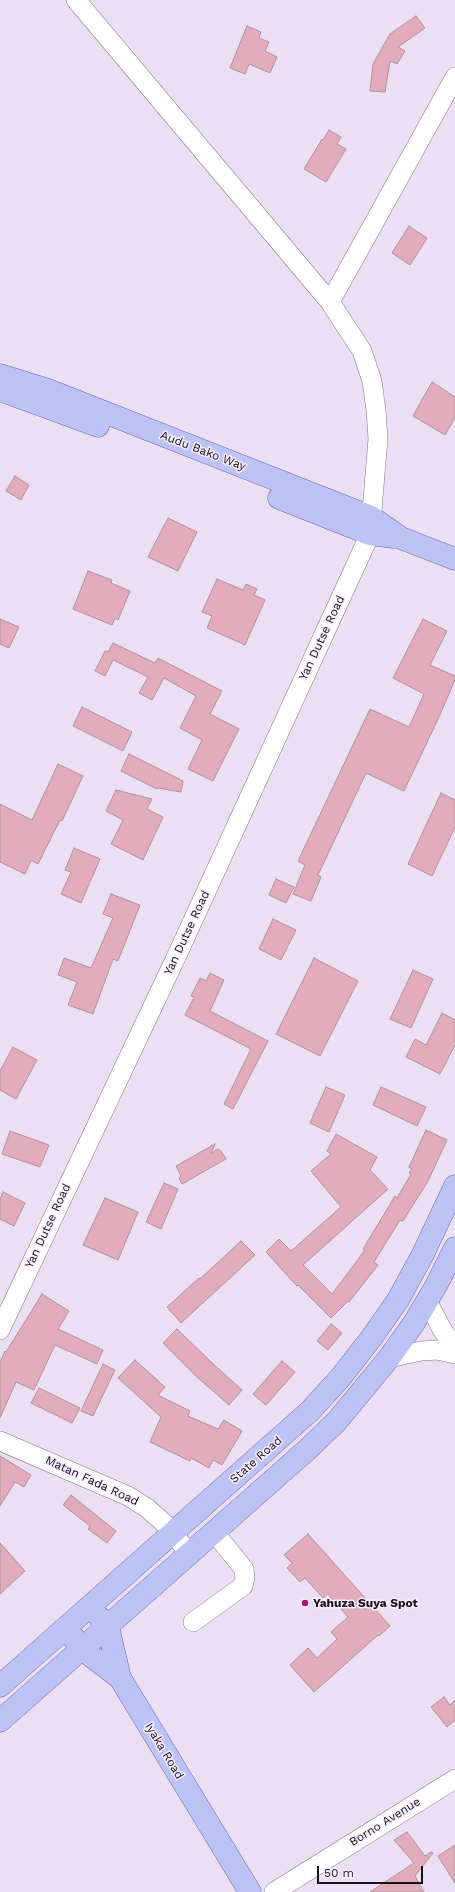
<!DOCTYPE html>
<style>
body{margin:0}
#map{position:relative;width:455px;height:1892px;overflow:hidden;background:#eddff3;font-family:"Work Sans",sans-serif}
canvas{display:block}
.scale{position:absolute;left:317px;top:1866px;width:106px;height:18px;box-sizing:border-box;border:2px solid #171219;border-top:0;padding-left:5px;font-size:12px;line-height:14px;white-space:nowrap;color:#171219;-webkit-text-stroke:3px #f9eefe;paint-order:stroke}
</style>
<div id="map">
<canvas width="455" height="1892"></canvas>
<div class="scale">50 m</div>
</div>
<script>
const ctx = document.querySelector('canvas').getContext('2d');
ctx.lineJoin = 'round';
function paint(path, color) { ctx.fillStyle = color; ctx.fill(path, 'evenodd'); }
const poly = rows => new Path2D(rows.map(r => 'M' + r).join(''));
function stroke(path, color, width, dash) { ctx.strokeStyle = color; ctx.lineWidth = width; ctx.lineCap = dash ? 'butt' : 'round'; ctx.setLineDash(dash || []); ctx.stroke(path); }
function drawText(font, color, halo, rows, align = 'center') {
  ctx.font = font + ' "Work Sans",sans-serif'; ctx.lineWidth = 3; ctx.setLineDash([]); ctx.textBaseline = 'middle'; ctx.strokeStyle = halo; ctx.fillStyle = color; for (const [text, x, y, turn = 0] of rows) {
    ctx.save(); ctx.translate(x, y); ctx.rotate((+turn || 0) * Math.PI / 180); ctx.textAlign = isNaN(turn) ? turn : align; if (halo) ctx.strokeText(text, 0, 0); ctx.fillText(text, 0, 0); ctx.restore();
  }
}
const building = poly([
 [416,16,425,28,398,47,405,51,397,64,390,61,385,92,370,91,373,64,390,34,416,16],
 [247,26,261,32,259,38,269,42,265,51,277,57,270,73,249,64,245,74,230,68,247,26],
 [329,130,341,137,337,144,346,149,326,182,304,169,322,139,323,140,329,130],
 [409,226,427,238,410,265,392,253,409,226],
 [432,382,455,397,455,418,445,435,413,416,432,382],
 [15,476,29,485,21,500,6,491,15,476],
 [168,518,197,532,178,571,148,557,168,518],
 [88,571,112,580,111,583,130,591,118,620,115,618,112,625,73,609,88,571],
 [217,579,243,590,246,584,257,589,254,595,265,600,245,645,207,628,212,616,202,612,217,579],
 [0,619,19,627,9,648,0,644,0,619],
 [423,619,447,631,430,665,455,676,455,680,439,717,404,791,366,773,318,875,321,877,311,901,293,894,305,865,298,861,370,709,409,727,424,694,393,678,423,619],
 [113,643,155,663,158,658,222,691,210,714,239,729,213,781,188,769,202,740,180,728,196,696,164,678,152,700,139,693,148,677,113,660,105,676,95,671,105,651,108,652,113,643],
 [82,707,132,732,123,751,73,726,82,707],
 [129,754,183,781,181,792,158,788,157,789,121,771,129,754],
 [58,764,83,776,62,821,60,820,38,864,31,860,25,874,0,862,0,804,32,820,58,764],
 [116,790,152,799,147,809,163,817,143,860,111,844,123,820,106,811,116,790],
 [441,793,455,800,455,827,432,876,408,864,441,793],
 [74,848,100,859,81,903,61,894,71,872,65,870,74,848],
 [276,879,294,887,286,903,269,895,276,879],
 [111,894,140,905,118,961,113,959,93,1014,68,1005,77,982,58,975,64,958,91,968,113,918,103,914,111,894],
 [273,919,296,930,281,960,259,949,273,919],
 [314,958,358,981,320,1056,276,1034,314,958],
 [413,970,433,979,411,1028,390,1019,413,970],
 [210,973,224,980,210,1011,268,1041,233,1109,224,1104,251,1049,185,1015,194,997,191,996,200,978,206,981,210,973],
 [442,1013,455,1020,455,1045,440,1074,406,1057,415,1039,426,1045,442,1013],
 [13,1047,37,1060,16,1099,0,1090,0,1071,13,1047],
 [326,1087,345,1095,329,1132,310,1123,326,1087],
 [381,1087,426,1107,417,1126,373,1105,381,1087],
 [426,1130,447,1140,428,1181,403,1221,400,1220,374,1262,378,1265,349,1302,348,1301,331,1318,298,1285,297,1286,266,1252,279,1239,291,1251,341,1207,311,1171,331,1154,327,1151,336,1134,377,1157,370,1170,388,1189,303,1265,332,1294,365,1250,363,1249,395,1196,397,1198,411,1174,409,1173,412,1169,409,1167,426,1130],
 [10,1131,49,1145,40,1167,2,1154,10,1131],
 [215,1144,211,1154,217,1149,221,1151,226,1159,182,1184,179,1178,181,1176,176,1166,215,1144],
 [164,1183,178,1189,161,1229,146,1222,164,1183],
 [3,1192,25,1203,14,1226,0,1219,0,1199,3,1192],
 [105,1198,138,1212,118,1260,83,1245,105,1198],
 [241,1241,255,1255,181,1323,167,1307,199,1278,200,1279,241,1241],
 [42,1294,69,1311,58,1329,103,1350,97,1364,55,1345,34,1390,16,1382,0,1418,0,1362,5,1351,6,1352,42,1294],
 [331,1324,342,1333,328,1350,317,1341,331,1324],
 [177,1329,210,1361,242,1390,229,1405,197,1377,163,1343,177,1329],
 [135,1360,165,1387,158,1395,190,1411,188,1416,218,1429,224,1420,242,1431,222,1465,213,1460,209,1468,191,1458,190,1461,150,1442,161,1417,118,1378,135,1360],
 [282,1361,295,1372,266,1405,253,1394,282,1361],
 [103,1364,115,1370,93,1416,81,1411,103,1364],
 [39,1388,80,1408,72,1423,31,1403,39,1388],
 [0,1456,31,1475,24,1487,15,1482,0,1506,0,1456],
 [71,1495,116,1531,107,1543,88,1529,90,1526,63,1505,71,1495],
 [308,1534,390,1626,379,1636,378,1635,314,1692,290,1665,308,1648,317,1658,337,1639,331,1632,348,1617,328,1594,323,1598,305,1578,300,1582,287,1568,292,1563,284,1555,308,1534],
 [0,1543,25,1571,0,1594,0,1543],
 [444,1697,450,1705,455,1700,455,1720,447,1727,431,1707,444,1697],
 [407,1832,425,1856,431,1852,433,1853,415,1876,424,1892,370,1892,414,1863,394,1840,407,1832],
 [455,1845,455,1883,438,1856,455,1845]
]);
paint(building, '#e2acbc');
stroke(building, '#ac949b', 1);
const minor = poly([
 [330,302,455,77],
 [427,1301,443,1331,455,1346],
 [0,1330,178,953,370,534,378,439,376,410,372,381,362,351,330,302,76,0],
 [389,1358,421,1351,437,1350,455,1354],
 [0,1441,128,1496,147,1508,165,1524,190,1554],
 [193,1622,243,1586,245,1578,244,1569,214,1532],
 [274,1892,455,1779]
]);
const major = poly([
 [0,375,48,390,371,517,401,538,455,559],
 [0,390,98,426],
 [279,498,370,534,394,537],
 [100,1618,108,1627,120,1678,250,1892],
 [73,1637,82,1649,120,1678],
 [0,1686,310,1411,341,1377,372,1337,398,1300,423,1254,455,1186],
 [0,1721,308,1449,337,1421,389,1358,414,1323,437,1284,455,1248]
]);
stroke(minor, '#827687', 20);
stroke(major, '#686ba6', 23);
stroke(minor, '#fff', 19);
stroke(major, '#bec3f7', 22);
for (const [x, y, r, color] of [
 [305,1603,4,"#a01d6d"]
]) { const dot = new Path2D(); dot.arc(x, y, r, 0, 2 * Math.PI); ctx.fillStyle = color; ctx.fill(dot); stroke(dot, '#f9eefe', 1.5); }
drawText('12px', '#171219', '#f9eefe', [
 ["Audu Bako Way",203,451,21],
 ["Yan Dutse Road",322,638,-65],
 ["Yan Dutse Road",187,933,-65],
 ["Yan Dutse Road",48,1226,-65],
 ["State Road",256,1460,-41],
 ["Matan Fada Road",92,1481,25],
 ["Iyaka Road",164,1751,59],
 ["Borno Avenue",385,1822,-32]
]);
drawText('bold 12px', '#171219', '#f9eefe', [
 ["Yahuza Suya Spot",313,1603]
], 'left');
</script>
